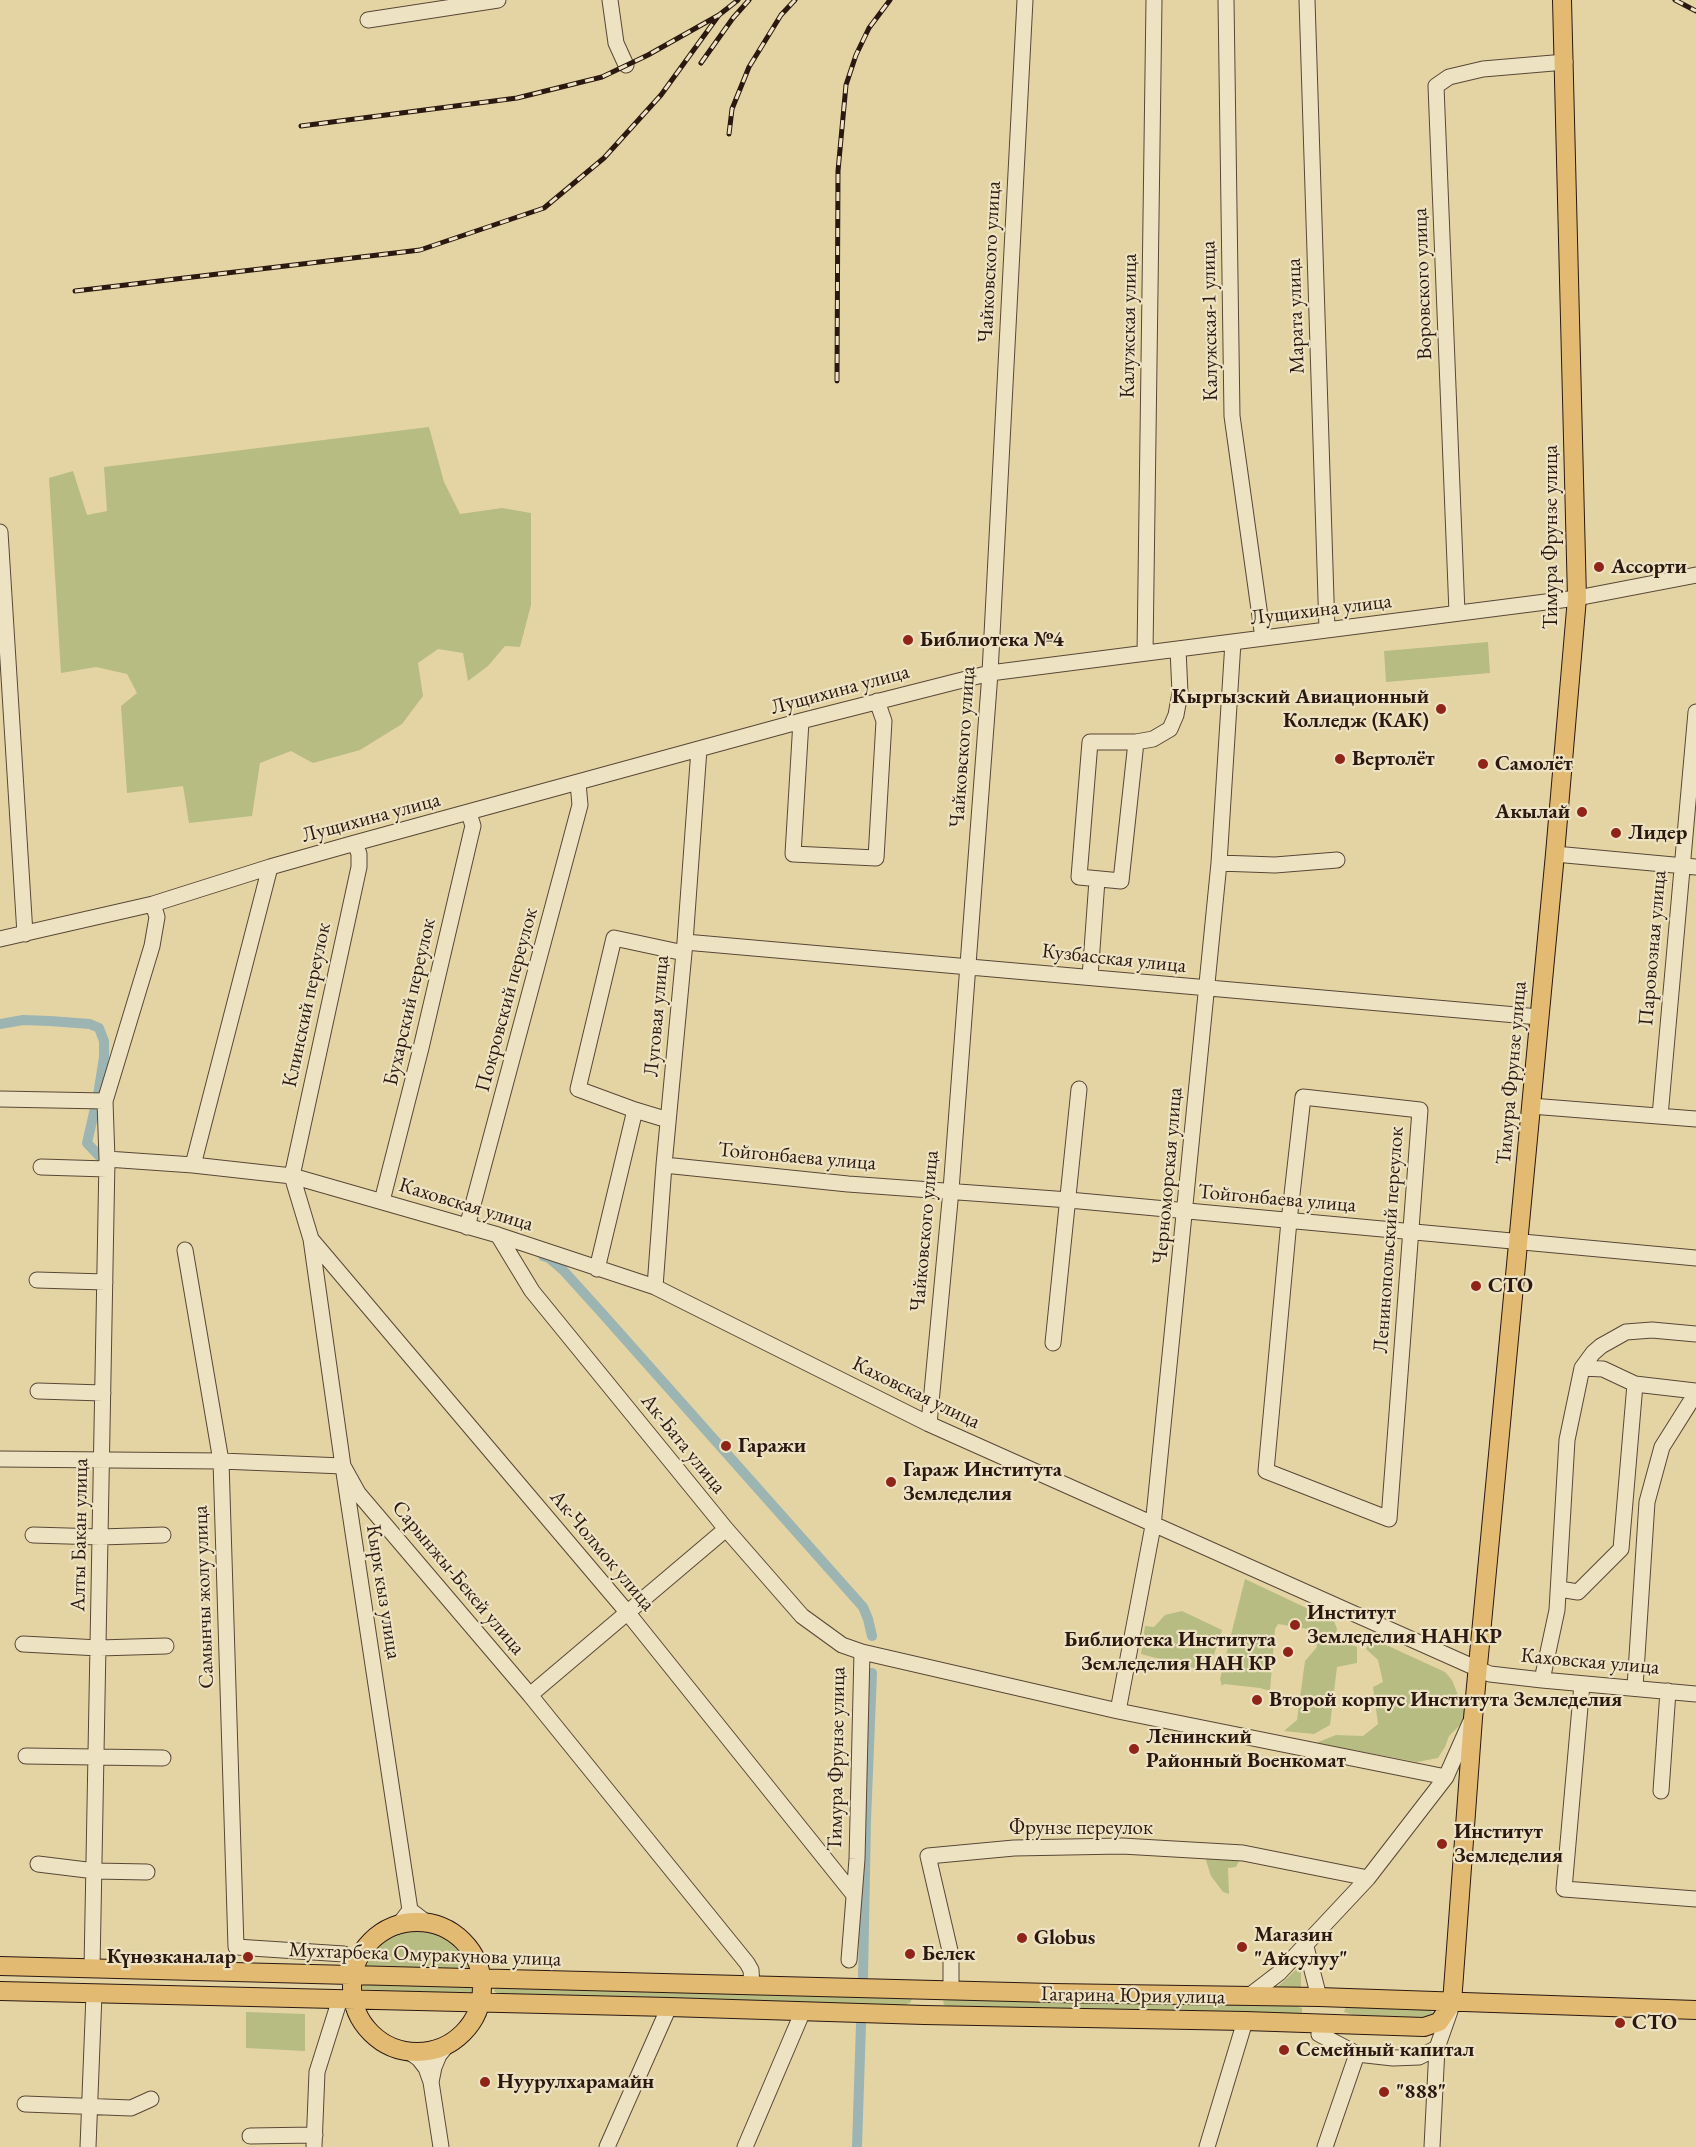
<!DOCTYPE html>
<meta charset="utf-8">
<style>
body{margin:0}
canvas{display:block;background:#e4d4a3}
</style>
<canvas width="1696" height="2147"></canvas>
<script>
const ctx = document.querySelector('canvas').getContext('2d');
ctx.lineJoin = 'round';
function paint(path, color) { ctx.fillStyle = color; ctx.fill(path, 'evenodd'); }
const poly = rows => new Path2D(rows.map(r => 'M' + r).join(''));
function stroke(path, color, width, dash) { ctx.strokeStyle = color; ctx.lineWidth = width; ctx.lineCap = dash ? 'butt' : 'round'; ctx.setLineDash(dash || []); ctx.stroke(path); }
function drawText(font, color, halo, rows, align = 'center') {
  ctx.font = font + ' "EB Garamond",serif'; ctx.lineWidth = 4.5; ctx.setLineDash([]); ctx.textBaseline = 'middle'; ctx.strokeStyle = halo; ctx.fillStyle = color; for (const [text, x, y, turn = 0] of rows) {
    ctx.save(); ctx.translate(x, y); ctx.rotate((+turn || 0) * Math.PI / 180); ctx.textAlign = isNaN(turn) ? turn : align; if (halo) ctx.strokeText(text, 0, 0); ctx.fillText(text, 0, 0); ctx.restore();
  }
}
paint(poly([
 [429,427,444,482,460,514,502,508,531,513,531,605,520,647,505,646,488,666,468,681,463,653,438,649,418,663,423,696,402,724,360,750,313,763,291,751,260,763,252,816,189,823,183,786,127,793,121,706,137,693,127,674,96,667,61,673,49,478,73,471,87,515,107,511,104,467],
 [1488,642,1490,673,1386,682,1384,651],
 [1245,1579,1334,1621,1337,1629,1335,1638,1357,1647,1357,1663,1337,1667,1330,1725,1314,1734,1284,1731,1297,1720,1305,1661,1317,1647,1314,1636,1308,1629,1278,1624,1275,1629,1270,1691,1260,1688,1224,1684,1222,1686,1220,1679],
 [1182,1611,1222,1630,1208,1672,1141,1654,1145,1626,1154,1627,1165,1615],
 [1371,1638,1445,1672,1452,1680,1466,1715,1461,1724,1449,1736,1445,1747,1438,1758,1417,1762,1316,1743,1336,1735,1363,1736,1378,1724,1373,1687,1383,1682,1378,1660,1366,1649],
 [1204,1854,1247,1857,1239,1861,1236,1867,1228,1868,1229,1894,1223,1892,1211,1876],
 [420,1931,437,1934,452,1942,464,1954,472,1969,366,1966,374,1951,387,1940,403,1933],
 [1301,1965,1301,1992,1273,1991,1285,1980],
 [360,1981,474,1985,475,1990,472,1994,360,1989],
 [495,1985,907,1996,912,1999,910,2003,905,2005,889,2006,499,1995,494,1991],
 [951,1998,1293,2005,1302,2008,1302,2015,965,2009,944,2005,943,2001],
 [1346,2006,1425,2008,1433,2012,1432,2017,1426,2021,1360,2017,1344,2012],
 [246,2012,305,2014,305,2051,246,2048]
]), '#b7bc83');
stroke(poly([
 [0,1024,23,1020,50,1021,90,1024,99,1028,104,1041,104,1057,98,1095],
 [95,1108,87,1143,104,1161],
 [543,1256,549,1258,563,1270,601,1312,863,1607,868,1619,872,1636],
 [863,1979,866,1821,872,1673],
 [857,2147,861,2024]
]), '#9cb5b3', 10);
const minor = poly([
 [610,0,616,43,626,65],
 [1226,0,1232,416,1263,638],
 [1307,0,1327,630],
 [368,20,498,0],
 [0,532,25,934],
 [1457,613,1436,86,1449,77,1483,69,1565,62],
 [1145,653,1154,0],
 [801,721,793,854,876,858,884,721,877,701],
 [1136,742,1121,881,1079,877,1090,742,1136,742,1153,739,1170,729,1176,715,1180,693,1178,649],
 [355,843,359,854,359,867,292,1176,311,1239,343,1466,410,1910,427,1923],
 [1555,854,1696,867],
 [1219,863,1275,865,1337,860],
 [0,939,153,904,270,867,355,843,801,721,990,673,1577,598,1696,575],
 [685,942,1539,1017],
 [1090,977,1097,880],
 [1303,1097,1420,1110,1389,1519,1266,1471,1289,1221,1303,1097],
 [0,1099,105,1101],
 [1531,1106,1696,1119],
 [635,1110,668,1120],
 [1660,1116,1696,712],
 [107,1159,193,1165,292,1176,498,1235,655,1287,929,1424,1478,1669,1490,1674,1542,1680,1696,1694],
 [193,1165,270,867],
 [664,1165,848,1184,1069,1200,1696,1258],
 [41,1167,107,1169],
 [382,1201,421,1048,471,834,473,826,469,813],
 [467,1227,580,805,578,783],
 [498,1235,532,1291,726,1529,802,1616,842,1645,862,1652],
 [311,1239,627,1612,854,1895],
 [185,1250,221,1461,236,1947,344,1954,351,1961,354,1975],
 [597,1269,635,1110,578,1089,614,938,684,953],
 [37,1280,105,1282],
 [655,1287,664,1165,685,942,699,749],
 [1053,1343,1079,1089],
 [1582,1368,1593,1353,1601,1346,1626,1332,1652,1330,1696,1334],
 [38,1391,103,1393],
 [929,1424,951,1190,990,673,1025,0],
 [0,1459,221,1461,343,1466,358,1493,530,1695,747,1963,751,1970,752,1986],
 [33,1535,101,1537,163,1535],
 [1559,1589,1578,1592,1621,1549,1635,1384],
 [23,1644,99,1648,166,1646],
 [1542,1680,1557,1610,1567,1440,1582,1368,1603,1369,1635,1384,1696,1391],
 [1582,1684,1564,1889,1696,1899],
 [1635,1687,1647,1502,1662,1447,1696,1393],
 [530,1695,726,1529],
 [1118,1711,1153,1526,1219,863,1233,642],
 [26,1756,163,1758],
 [1661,1791,1668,1691],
 [38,1864,95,1871,147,1872],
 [398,1926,410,1910],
 [1306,1947,1319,1997],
 [849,1960,857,1859,862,1652,1118,1711,1446,1777],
 [92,1969,107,1159,105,1101,152,946,157,917,153,904],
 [951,1990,951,1955,928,1856,1014,1848,1122,1846,1243,1853,1368,1878],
 [1249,1996,1279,1973,1368,1878,1446,1777,1470,1723],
 [1320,2024,1319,2034,1357,2054,1393,2058,1419,2057,1437,2048],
 [408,2051,419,2059,426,2068,431,2082,441,2147],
 [431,2082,434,2067,439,2055,448,2044],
 [25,2104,131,2108,151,2099],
 [250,2136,315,2135],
 [88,2147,94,1994],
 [314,2147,317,2072,340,1999],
 [607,2147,669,2007],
 [745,2147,803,2011],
 [1207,2147,1245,2021],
 [1325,2147,1357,2054],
 [1432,2147,1437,2048,1450,2011]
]);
const major = poly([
 '352 1987a65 65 0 1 1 130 0a65 65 0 1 1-130 0Z',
 [0,1966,1052,1993,1319,1997,1696,2010],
 [0,1991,669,2007,924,2015,1245,2021,1424,2027,1439,2022,1452,2003],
 [1452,2003,1473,1718,1555,854,1577,598,1562,0]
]);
stroke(minor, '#594736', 17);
stroke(major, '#2b1811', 20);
stroke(minor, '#ede3c3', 15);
stroke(major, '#e2ba72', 18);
const rail = poly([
 [1675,0,1696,11],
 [701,63,733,18,749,0],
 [301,126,517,98,602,77,648,55,719,15,738,0],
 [729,134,732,109,749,67,781,15,795,0],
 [75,291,420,250,544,208,604,158,661,95,719,15],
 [837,381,838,171,846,85,856,55,869,28,890,0]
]);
stroke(rail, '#2b1811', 5);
stroke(rail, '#ede3c3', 3, [9]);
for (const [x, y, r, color] of [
 [1599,567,6,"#8f2418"],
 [908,640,6,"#8f2418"],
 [1441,709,6,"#8f2418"],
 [1340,759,6,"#8f2418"],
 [1483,764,6,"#8f2418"],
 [1582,812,6,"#8f2418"],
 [1616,833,6,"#8f2418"],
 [1476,1286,6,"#8f2418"],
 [726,1446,6,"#8f2418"],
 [891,1482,6,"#8f2418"],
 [1295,1625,6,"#8f2418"],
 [1288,1652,6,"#8f2418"],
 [1257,1700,6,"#8f2418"],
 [1134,1749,6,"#8f2418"],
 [1442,1844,6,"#8f2418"],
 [1022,1938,6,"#8f2418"],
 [1242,1947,6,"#8f2418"],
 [910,1954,6,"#8f2418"],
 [248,1957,6,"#8f2418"],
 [1620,2023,6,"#8f2418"],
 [1284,2050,6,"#8f2418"],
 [485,2082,6,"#8f2418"],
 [1384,2092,6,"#8f2418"]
]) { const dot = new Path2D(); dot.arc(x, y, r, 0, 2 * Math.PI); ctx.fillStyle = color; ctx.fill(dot); stroke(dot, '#ede3c3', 2); }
drawText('21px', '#2b1811', '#ede3c3', [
 ["Чайковского улица",990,262,-87],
 ["Воровского улица",1423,284,-92],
 ["Марата улица",1296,316,-92],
 ["Калужская-1 улица",1210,321,-91],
 ["Калужская улица",1129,326,-89],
 ["Тимура Фрунзе улица",1551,537,-90],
 ["Лущихина улица",1321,610,-7],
 ["Лущихина улица",840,690,-15],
 ["Чайковского улица",963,747,-86],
 ["Лущихина улица",371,818,-15],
 ["Паровозная улица",1653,948,-85],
 ["Кузбасская улица",1114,959,6],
 ["Покровский переулок",507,1000,-75],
 ["Бухарский переулок",410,1002,-77],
 ["Клинский переулок",307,1005,-78],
 ["Луговая улица",657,1016,-85],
 ["Тимура Фрунзе улица",1512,1073,-85],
 ["Тойгонбаева улица",797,1157,5],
 ["Черноморская улица",1168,1176,-85],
 ["Тойгонбаева улица",1277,1199,5],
 ["Каховская улица",466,1205,17],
 ["Чайковского улица",925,1231,-85],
 ["Ленинопольский переулок",1389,1240,-86],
 ["Каховская улица",916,1393,26],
 ["Ак-Бата улица",683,1444,51],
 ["Алты Бакан улица",80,1535,-89],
 ["Ак-Чолмок улица",602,1551,50],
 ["Сарынжы-Бекей улица",458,1578,50],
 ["Кырк кыз улица",383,1592,81],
 ["Самынчы жолу улица",204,1597,-92],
 ["Каховская улица",1590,1662,5],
 ["Тимура Фрунзе улица",837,1759,-89],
 ["Фрунзе переулок",1081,1828],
 ["Мухтарбека Омуракунова улица",425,1955,2],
 ["Гагарина Юрия улица",1133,1996,1]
]);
drawText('bold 21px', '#2b1811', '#ede3c3', [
 ["Ассорти",1611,567],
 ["Библиотека №4",920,640],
 ["Кыргызский Авиационный",1429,697,"right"],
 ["Колледж (КАК)",1429,721,"right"],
 ["Вертолёт",1352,759],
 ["Самолёт",1495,764],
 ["Акылай",1570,812,"right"],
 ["Лидер",1628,833],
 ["СТО",1488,1286],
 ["Гаражи",738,1446],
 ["Гараж Института",903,1470],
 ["Земледелия",903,1494],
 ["Институт",1307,1613],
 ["Земледелия НАН КР",1307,1637],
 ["Библиотека Института",1276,1640,"right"],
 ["Земледелия НАН КР",1276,1664,"right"],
 ["Второй корпус Института Земледелия",1269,1700],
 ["Ленинский",1146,1737],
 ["Районный Военкомат",1146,1761],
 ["Институт",1454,1832],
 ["Земледелия",1454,1856],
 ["Магазин",1254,1935],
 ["\"Айсулуу\"",1254,1959],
 ["Globus",1034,1938],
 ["Белек",922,1954],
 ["Күнөзканалар",236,1957,"right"],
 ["CTO",1632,2023],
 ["Семейный капитал",1296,2050],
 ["Нуурулхарамайн",497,2082],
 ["\"888\"",1396,2092]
], 'left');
</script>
